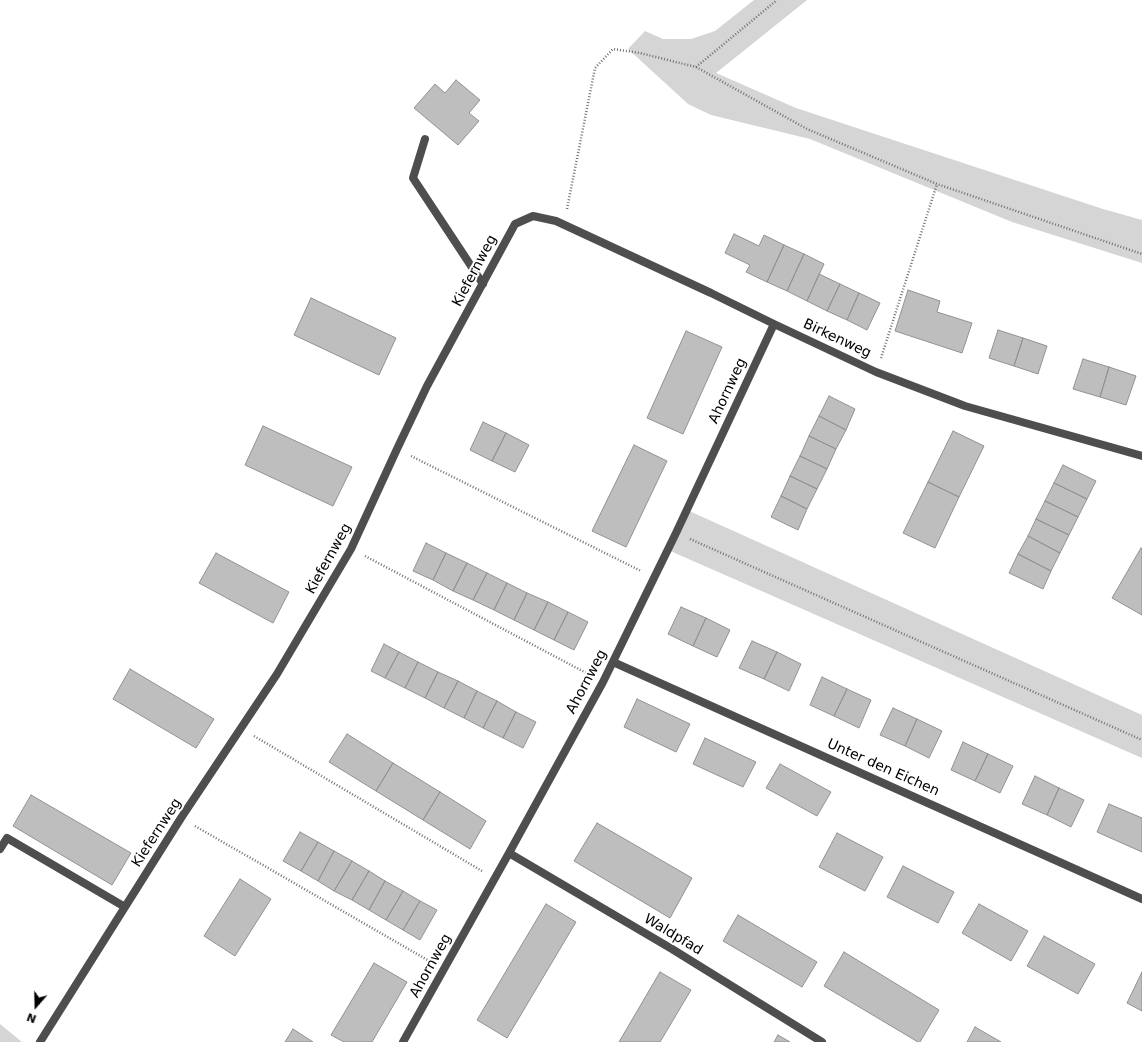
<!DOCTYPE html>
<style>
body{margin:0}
#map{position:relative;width:1142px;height:1042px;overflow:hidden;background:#fff;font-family:"DejaVu Sans",sans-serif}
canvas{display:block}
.north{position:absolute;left:16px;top:986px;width:40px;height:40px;-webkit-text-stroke:3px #fff;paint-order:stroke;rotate:200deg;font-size:11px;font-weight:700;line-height:16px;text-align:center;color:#000}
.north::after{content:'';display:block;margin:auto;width:14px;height:18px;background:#000;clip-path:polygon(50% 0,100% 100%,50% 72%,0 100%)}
</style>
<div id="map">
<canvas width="1142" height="1042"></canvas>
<div class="north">N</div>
</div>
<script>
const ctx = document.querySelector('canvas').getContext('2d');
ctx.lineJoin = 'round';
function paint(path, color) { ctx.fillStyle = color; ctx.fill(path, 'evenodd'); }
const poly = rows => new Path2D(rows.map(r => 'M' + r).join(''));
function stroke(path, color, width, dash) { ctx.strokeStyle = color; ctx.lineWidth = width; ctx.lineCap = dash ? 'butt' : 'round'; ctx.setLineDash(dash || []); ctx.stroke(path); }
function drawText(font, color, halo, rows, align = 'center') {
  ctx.font = font + ' "DejaVu Sans",sans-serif'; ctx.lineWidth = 4; ctx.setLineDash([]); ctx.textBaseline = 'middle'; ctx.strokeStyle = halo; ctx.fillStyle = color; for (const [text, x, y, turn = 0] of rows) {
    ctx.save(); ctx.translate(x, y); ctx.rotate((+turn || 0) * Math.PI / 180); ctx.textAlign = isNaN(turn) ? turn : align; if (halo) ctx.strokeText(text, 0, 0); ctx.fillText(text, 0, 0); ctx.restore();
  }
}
paint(poly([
 [754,0,807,0,716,73,796,108,1103,209,1142,220,1142,263,1012,222,810,139,711,115,688,104,628,49,645,31,663,39,691,39,715,31],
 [687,510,1142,715,1142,758,668,550],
 [0,1024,22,1042,0,1042]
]), '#d5d5d5');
const building = poly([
 [456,80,480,100,469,113,479,121,458,145,414,108,435,84,445,93,456,80],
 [734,234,759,246,764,235,784,245,767,282,746,272,750,265,725,253,734,234],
 [784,245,804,254,787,291,767,282,784,245],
 [804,254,824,264,807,301,787,291,804,254],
 [819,274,840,284,827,311,807,301,819,274],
 [840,284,859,293,847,320,827,311,840,284],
 [908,290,940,301,937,312,972,323,962,353,895,331,908,290],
 [859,293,880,303,867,330,847,320,859,293],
 [311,298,396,338,379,375,294,335,311,298],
 [998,330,1023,338,1014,366,989,358,998,330],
 [686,331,722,347,683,434,647,418,686,331],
 [1023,338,1047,346,1038,374,1014,366,1023,338],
 [1083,359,1109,367,1100,397,1073,389,1083,359],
 [1109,367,1136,376,1126,405,1100,397,1109,367],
 [829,396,855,409,846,430,819,416,829,396],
 [819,416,846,430,836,449,809,436,819,416],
 [483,422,506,433,492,461,470,450,483,422],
 [263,426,352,467,333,506,245,465,263,426],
 [953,431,984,446,959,497,928,482,953,431],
 [506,433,529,445,515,472,492,461,506,433],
 [809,436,836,449,827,469,800,456,809,436],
 [634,445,667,461,626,547,592,531,634,445],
 [800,456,827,469,817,489,790,476,800,456],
 [1063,465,1096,481,1087,499,1054,483,1063,465],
 [790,476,817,489,807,509,781,496,790,476],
 [928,482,959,497,935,548,903,533,928,482],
 [1054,483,1087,499,1078,517,1045,501,1054,483],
 [781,496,807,509,798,530,771,517,781,496],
 [1045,501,1078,517,1069,535,1036,519,1045,501],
 [1036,519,1069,535,1060,553,1028,536,1036,519],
 [1028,536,1060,553,1051,571,1018,554,1028,536],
 [426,543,446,553,433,580,413,571,426,543],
 [1141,548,1142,549,1142,615,1112,598,1141,548],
 [216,553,289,592,273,623,199,583,216,553],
 [446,553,467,563,453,591,433,580,446,553],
 [1018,554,1051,571,1043,589,1009,573,1018,554],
 [467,563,487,573,473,600,453,591,467,563],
 [487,573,507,583,494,610,473,600,487,573],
 [507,583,527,593,514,620,494,610,507,583],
 [527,593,548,602,534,630,514,620,527,593],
 [548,602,568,612,554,640,534,630,548,602],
 [681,607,706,618,693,646,668,634,681,607],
 [568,612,588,622,574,650,554,640,568,612],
 [706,618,730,630,717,657,693,646,706,618],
 [752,641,777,652,764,679,739,668,752,641],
 [384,644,399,652,385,678,371,671,384,644],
 [399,652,418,662,405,688,385,678,399,652],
 [777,652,801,664,789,691,764,679,777,652],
 [418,662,438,672,425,698,405,688,418,662],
 [130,669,214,719,196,748,113,699,130,669],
 [438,672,458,681,444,708,425,698,438,672],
 [822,677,847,689,834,716,810,705,822,677],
 [458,681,477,691,464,718,444,708,458,681],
 [847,689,871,700,859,728,834,716,847,689],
 [477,691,497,701,483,728,464,718,477,691],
 [637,699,690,724,676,752,624,727,637,699],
 [497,701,516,712,503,738,483,728,497,701],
 [893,708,917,719,905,746,880,735,893,708],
 [516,712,536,722,523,748,503,738,516,712],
 [917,719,942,731,929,758,905,746,917,719],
 [347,734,393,763,376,791,329,762,347,734],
 [705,738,756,762,743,787,693,764,705,738],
 [963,742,988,754,975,781,951,770,963,742],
 [988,754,1013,766,1000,793,975,781,988,754],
 [393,763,440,792,423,820,376,791,393,763],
 [780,764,831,792,817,816,766,788,780,764],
 [1035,776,1059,788,1047,815,1022,804,1035,776],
 [1059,788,1084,800,1071,827,1047,815,1059,788],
 [440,792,486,821,470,849,423,820,440,792],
 [31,795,131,853,112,885,13,826,31,795],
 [1109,804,1142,818,1142,852,1097,832,1109,804],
 [597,823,692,878,670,918,574,861,597,823],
 [300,832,318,842,301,871,283,861,300,832],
 [837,833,883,857,865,891,819,867,837,833],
 [318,842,334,851,318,881,301,871,318,842],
 [334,851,352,861,334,891,318,881,334,851],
 [352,861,369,871,352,900,334,891,352,861],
 [903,866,954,892,938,923,887,897,903,866],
 [369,871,385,881,369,910,352,900,369,871],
 [240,879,271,899,235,956,204,936,240,879],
 [385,881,403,891,386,920,369,910,385,881],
 [403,891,420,901,403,930,386,920,403,891],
 [420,901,437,910,420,940,403,930,420,901],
 [546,904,576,922,507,1038,477,1020,546,904],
 [979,904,1028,931,1011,961,962,933,979,904],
 [738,915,817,962,802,987,723,941,738,915],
 [1044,936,1095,964,1078,994,1027,966,1044,936],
 [844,952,939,1010,920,1042,918,1042,824,986,844,952],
 [374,963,407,982,372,1042,344,1042,331,1035,374,963],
 [660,972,691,990,660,1042,619,1042,660,972],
 [1142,972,1142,1011,1127,1003,1142,972],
 [975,1027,1001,1042,967,1042,975,1027],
 [293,1029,313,1042,285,1042,293,1029],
 [778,1035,790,1042,774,1042,778,1035]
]);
paint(building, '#bebebe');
stroke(building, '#929292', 1);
stroke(poly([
 [696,67,777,0],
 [567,209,595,68,613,49,640,53,696,67,807,129,937,184,1142,254],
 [881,358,937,184],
 [411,456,641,571],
 [690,539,1142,740],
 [365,556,590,675],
 [254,736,482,871],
 [195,826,431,962]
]), '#707070', 2.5, [1, 2]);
stroke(poly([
 [425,139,413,178,483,284]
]), '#4e4e4e', 8);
stroke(poly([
 [613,662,1142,899],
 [0,849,7,838,125,907],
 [509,853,672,949,822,1042],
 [40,1042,181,818,277,674,351,549,397,449,427,386,515,224,533,216,556,221,711,293,774,324,876,372,965,406,1142,456],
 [403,1042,509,853,603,682,676,533,774,324]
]), '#4e4e4e', 8);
drawText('14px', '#000', '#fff', [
 ["Kiefernweg",475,271,-62],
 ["Birkenweg",837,339,25],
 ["Ahornweg",728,391,-65],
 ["Kiefernweg",329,559,-61],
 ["Ahornweg",587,682,-62],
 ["Unter den Eichen",883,768,24],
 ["Kiefernweg",157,833,-57],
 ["Waldpfad",673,935,31],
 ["Ahornweg",431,966,-61]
]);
</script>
